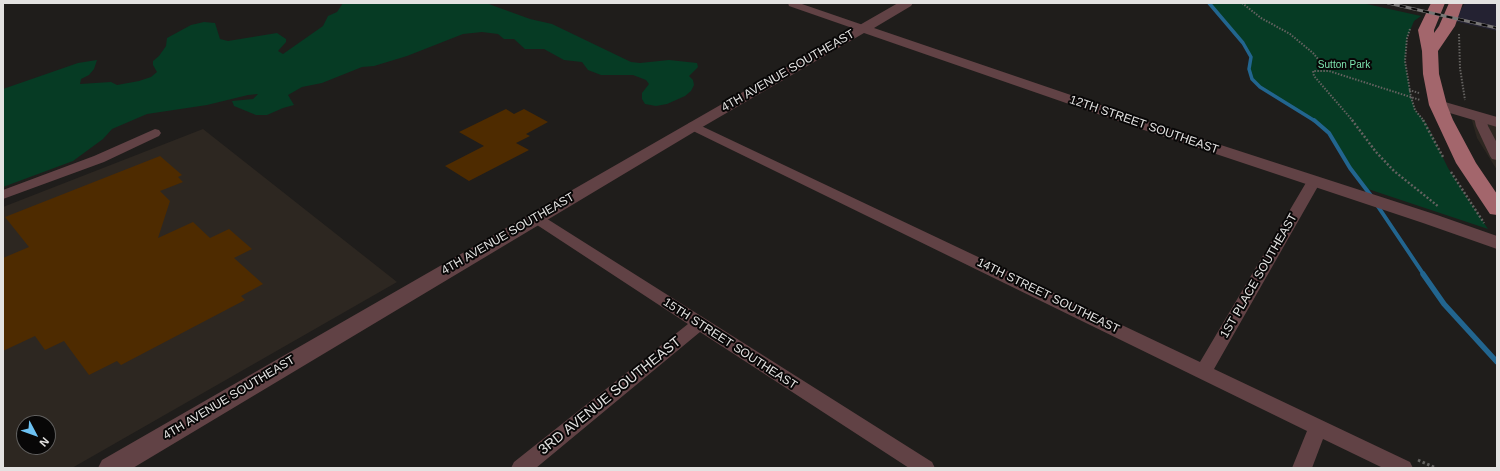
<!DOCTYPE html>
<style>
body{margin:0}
#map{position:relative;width:1500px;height:471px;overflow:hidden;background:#1f1d1b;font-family:Helvetica,sans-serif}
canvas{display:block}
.frame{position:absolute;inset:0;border:4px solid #e3e2e1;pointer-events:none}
.north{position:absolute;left:16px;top:415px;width:40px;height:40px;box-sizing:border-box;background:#080707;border:1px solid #605f5e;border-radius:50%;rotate:131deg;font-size:11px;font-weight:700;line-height:16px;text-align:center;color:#e3e2e1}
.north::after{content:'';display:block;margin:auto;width:14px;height:18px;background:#6dc2f3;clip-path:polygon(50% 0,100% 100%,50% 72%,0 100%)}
</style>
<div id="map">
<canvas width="1500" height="471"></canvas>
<div class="frame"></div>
<div class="north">N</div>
</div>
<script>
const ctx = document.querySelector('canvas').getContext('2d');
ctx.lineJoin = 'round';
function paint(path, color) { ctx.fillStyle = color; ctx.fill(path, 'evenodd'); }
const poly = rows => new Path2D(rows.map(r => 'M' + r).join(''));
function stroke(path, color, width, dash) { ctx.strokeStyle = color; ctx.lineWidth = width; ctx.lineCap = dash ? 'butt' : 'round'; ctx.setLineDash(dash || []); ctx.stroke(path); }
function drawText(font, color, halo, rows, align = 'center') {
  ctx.font = font + ' Helvetica,sans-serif'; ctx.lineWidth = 4; ctx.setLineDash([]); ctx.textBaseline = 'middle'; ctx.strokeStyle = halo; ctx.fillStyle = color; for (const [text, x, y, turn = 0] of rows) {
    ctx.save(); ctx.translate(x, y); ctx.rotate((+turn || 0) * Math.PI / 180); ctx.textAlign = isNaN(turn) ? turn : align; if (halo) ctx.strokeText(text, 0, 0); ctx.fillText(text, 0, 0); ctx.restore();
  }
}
paint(poly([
 [1469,110,1497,118,1497,170,1477,138],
 [203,129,397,282,72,468,3,468,3,207],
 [24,423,48,423,48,447,24,447]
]), '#2d2721');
paint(poly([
 [1465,3,1497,3,1497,31,1454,21]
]), '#242232');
paint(poly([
 [343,3,486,3,530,19,552,24,631,62,640,63,669,60,697,63,698,67,689,76,693,80,694,85,691,91,685,96,667,104,656,106,645,104,642,99,642,93,649,84,646,80,633,75,601,75,588,70,582,62,564,60,544,49,525,49,514,39,504,39,498,34,482,32,463,34,407,56,374,66,362,67,322,83,302,87,288,95,294,105,283,108,267,115,256,115,234,106,232,101,253,99,258,94,248,95,207,105,147,114,112,129,103,139,73,161,3,187,3,89,78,63,97,60,94,69,89,75,81,79,80,84,111,82,117,85,139,81,151,77,157,72,153,65,153,61,159,56,166,46,167,38,191,25,204,22,215,23,220,39,228,41,277,33,286,39,286,42,278,51,283,54,323,26,328,16,337,12],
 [1209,3,1362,3,1421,16,1414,21,1407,38,1405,61,1411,97,1415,110,1426,123,1448,168,1462,190,1488,229,1365,188,1350,168,1338,146,1329,133,1313,119,1260,87,1252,79,1249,69,1251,57,1243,43]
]), '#063b24');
stroke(poly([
 [1209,3,1243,43,1251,57,1249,69,1252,79,1260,87,1315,121]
]), '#22658f', 3.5);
stroke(poly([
 [1314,120,1329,133,1350,168,1372,197],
 [1377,205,1424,275]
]), '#22658f', 4);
stroke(poly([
 [1423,274,1444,304,1497,362]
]), '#22658f', 5.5);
paint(poly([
 [506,109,514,114,524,109,548,122,526,134,530,136,516,143,529,150,469,181,445,166,484,146,459,132],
 [160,156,182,175,178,177,183,182,160,191,170,201,158,238,193,222,210,238,229,229,252,249,234,258,263,284,241,296,245,300,121,365,117,361,89,375,64,341,45,350,35,336,3,351,3,258,29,247,5,217]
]), '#4e2b00');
stroke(poly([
 [1242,3,1261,18,1290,34,1313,53,1328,71],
 [1410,29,1407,38,1405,61,1411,97,1415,110,1424,121],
 [1459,34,1460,68,1465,100],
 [1409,90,1419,93],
 [1353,121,1314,76,1313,71,1329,71,1420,100]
]), '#646260', 2, [1.5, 1.5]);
stroke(poly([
 [1352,120,1376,152,1394,171,1439,207],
 [1423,120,1443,157],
 [1451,172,1484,223]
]), '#646260', 2.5, [2, 2]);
stroke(poly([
 [1418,460,1436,468]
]), '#646260', 3, [2.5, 2.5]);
paint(poly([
 [788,3,799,3,866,26,867,28,862,31,858,30,789,6,788,3],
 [1480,113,1484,114,1486,117,1488,126,1497,143,1497,160,1492,159,1490,156,1476,126,1474,117,1476,114,1480,113],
 [693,122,1200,362,1307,181,1309,178,1314,177,1319,178,1321,181,1214,369,1410,462,1413,468,1383,468,1323,439,1312,468,1292,468,1307,431,689,129,687,126,689,123,693,122],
 [155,129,159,130,161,133,159,136,104,162,3,199,3,190,94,156,155,129],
 [536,214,541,215,932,462,935,468,909,468,700,332,536,468,511,468,514,462,688,324,531,221,529,218,531,215,536,214]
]), '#614245');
paint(poly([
 [898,3,913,3,911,6,874,28,1156,124,1437,215,1497,236,1497,249,1423,223,1144,130,864,33,699,129,133,468,98,468,102,460,898,3],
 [1438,100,1497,117,1497,127,1433,108,1430,105,1433,102,1438,100]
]), '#614245');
paint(poly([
 [1431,3,1445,3,1434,30,1434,33,1439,26,1449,3,1463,3,1455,26,1438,51,1439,74,1447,105,1453,120,1476,163,1497,194,1497,215,1490,214,1456,163,1429,105,1423,74,1422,51,1418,30,1431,3]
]), '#a3666c');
const rail = poly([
 [1388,3,1497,28]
]);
stroke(rail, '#787675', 3);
stroke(rail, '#080707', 2, [6]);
drawText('10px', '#7fe7b1', '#080707', [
 ["Sutton Park",1344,65]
]);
drawText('12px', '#e3e2e1', '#080707', [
 ["4TH AVENUE SOUTHEAST",788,71,-30],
 ["12TH STREET SOUTHEAST",1144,125,19],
 ["4TH AVENUE SOUTHEAST",508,234,-30],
 ["1ST PLACE SOUTHEAST",1259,276,-60],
 ["14TH STREET SOUTHEAST",1048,296,26],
 ["15TH STREET SOUTHEAST",730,344,33],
 ["4TH AVENUE SOUTHEAST",229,398,-31]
]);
drawText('14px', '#e3e2e1', '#080707', [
 ["3RD AVENUE SOUTHEAST",610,396,-39]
]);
</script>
